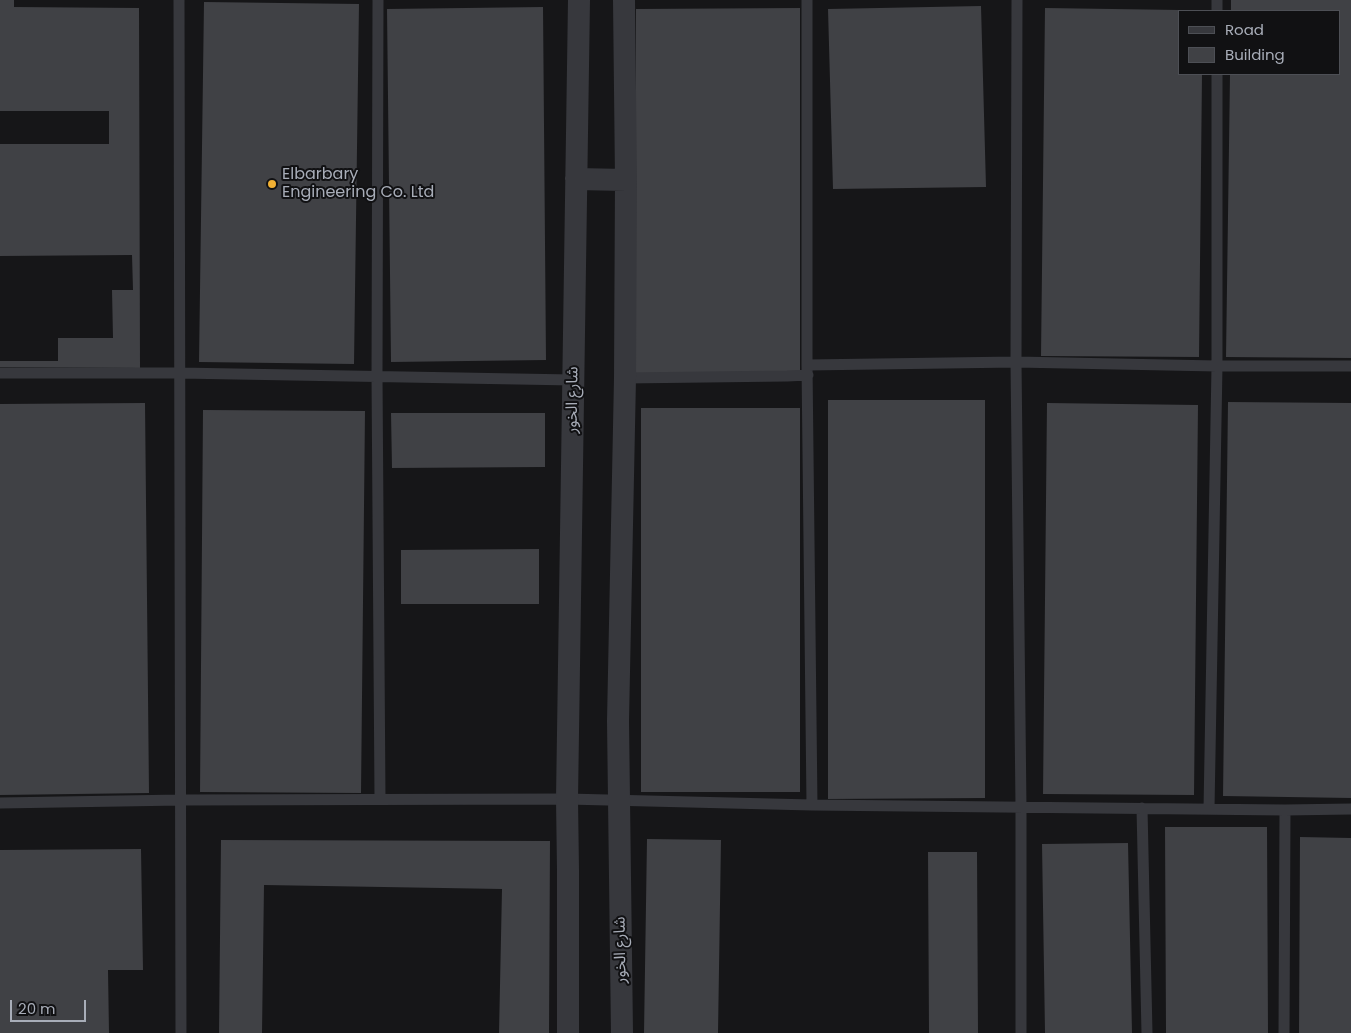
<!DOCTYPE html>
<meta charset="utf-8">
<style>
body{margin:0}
#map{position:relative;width:1351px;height:1033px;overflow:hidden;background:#161618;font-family:Poppins,sans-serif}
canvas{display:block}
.legend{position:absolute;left:1178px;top:10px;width:162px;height:65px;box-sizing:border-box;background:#111113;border:1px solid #4d4f55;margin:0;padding:6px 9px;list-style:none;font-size:15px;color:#a8adb8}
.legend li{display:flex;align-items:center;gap:10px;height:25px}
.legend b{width:25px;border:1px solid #4d4f55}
.scale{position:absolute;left:10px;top:1000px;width:76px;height:22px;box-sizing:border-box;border:2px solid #a8adb8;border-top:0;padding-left:6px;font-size:15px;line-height:18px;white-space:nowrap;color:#a8adb8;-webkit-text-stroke:4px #111113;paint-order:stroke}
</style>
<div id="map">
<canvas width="1351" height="1033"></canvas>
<ul class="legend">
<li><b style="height:6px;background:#37383d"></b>Road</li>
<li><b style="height:14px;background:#404145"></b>Building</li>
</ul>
<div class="scale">20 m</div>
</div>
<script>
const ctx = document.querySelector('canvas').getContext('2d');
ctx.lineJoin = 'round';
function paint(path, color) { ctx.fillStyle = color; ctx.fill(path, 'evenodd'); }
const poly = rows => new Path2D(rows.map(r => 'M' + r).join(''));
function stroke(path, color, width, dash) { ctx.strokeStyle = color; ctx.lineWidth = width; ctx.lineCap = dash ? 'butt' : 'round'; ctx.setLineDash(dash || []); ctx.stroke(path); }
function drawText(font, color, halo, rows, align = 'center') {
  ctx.font = font + ' Poppins,"Noto Sans Arabic",sans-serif'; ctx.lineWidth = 4; ctx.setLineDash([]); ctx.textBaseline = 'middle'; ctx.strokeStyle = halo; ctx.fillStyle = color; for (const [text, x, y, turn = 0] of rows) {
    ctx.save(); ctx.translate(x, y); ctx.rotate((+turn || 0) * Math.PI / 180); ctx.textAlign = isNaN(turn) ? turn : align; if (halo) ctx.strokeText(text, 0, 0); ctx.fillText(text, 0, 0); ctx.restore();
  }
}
paint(poly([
 [0,0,14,0,14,7,139,8,140,368,0,367,0,361,58,361,58,338,113,338,112,290,133,290,132,255,0,256,0,144,109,144,109,111,0,111],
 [1231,0,1351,0,1351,358,1226,357,1230,74,1340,74,1340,11,1231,11],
 [204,2,359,4,354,364,199,362],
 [981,6,986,187,833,189,828,9],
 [543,7,546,360,391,362,387,9],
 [800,8,800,373,636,373,636,9],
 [1045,8,1180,10,1180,74,1202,74,1199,357,1041,356],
 [828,400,985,400,985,798,828,799],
 [1228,402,1351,403,1351,798,1223,796],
 [145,403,149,793,0,795,0,404],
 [1047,403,1198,405,1194,795,1043,794],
 [641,408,800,408,800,792,641,792],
 [203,410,365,411,361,793,200,792],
 [391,413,545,413,545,467,392,468],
 [539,549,539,604,401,604,401,550],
 [1165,827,1267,827,1268,1033,1166,1033],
 [1300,837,1351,838,1351,1033,1299,1033],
 [647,839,721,840,718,1033,644,1033],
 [221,840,550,841,549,1033,499,1033,502,889,264,885,262,1033,219,1033],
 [1128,843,1132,1033,1045,1033,1042,844],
 [141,849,143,970,108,970,109,1033,0,1033,0,850],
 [928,852,977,852,978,1033,929,1033]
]), '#404145');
stroke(poly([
 [179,0,181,1033],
 [378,0,377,376,380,799],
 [807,0,807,365,812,805],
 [1017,0,1016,362,1021,807,1021,1033],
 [1217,0,1217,11],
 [807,365,1016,362,1217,366,1351,366],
 [0,373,180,373,573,380],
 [625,378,787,376,808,375],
 [0,803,181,800,567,799,812,805,1285,810,1351,809],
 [1142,808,1147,1033],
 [1209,809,1217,366,1217,74],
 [1284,1033,1285,810]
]), '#37383d', 11);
stroke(poly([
 [576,179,626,180],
 [568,1033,568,870,567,799,579,0],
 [622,1033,618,721,625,378,626,180,624,0]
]), '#37383d', 22);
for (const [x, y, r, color] of [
 [272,184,5,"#f2b134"]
]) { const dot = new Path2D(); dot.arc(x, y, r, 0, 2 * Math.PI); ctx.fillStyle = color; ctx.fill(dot); stroke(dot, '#111113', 2); }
drawText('16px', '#a8adb8', '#111113', [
 ["Elbarbary",282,175],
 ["Engineering Co. Ltd",282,193]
], 'left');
drawText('16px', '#a8adb8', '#111113', [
 ["شارع الخور",573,400,-89],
 ["شارع الخور",621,950,-91]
]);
</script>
